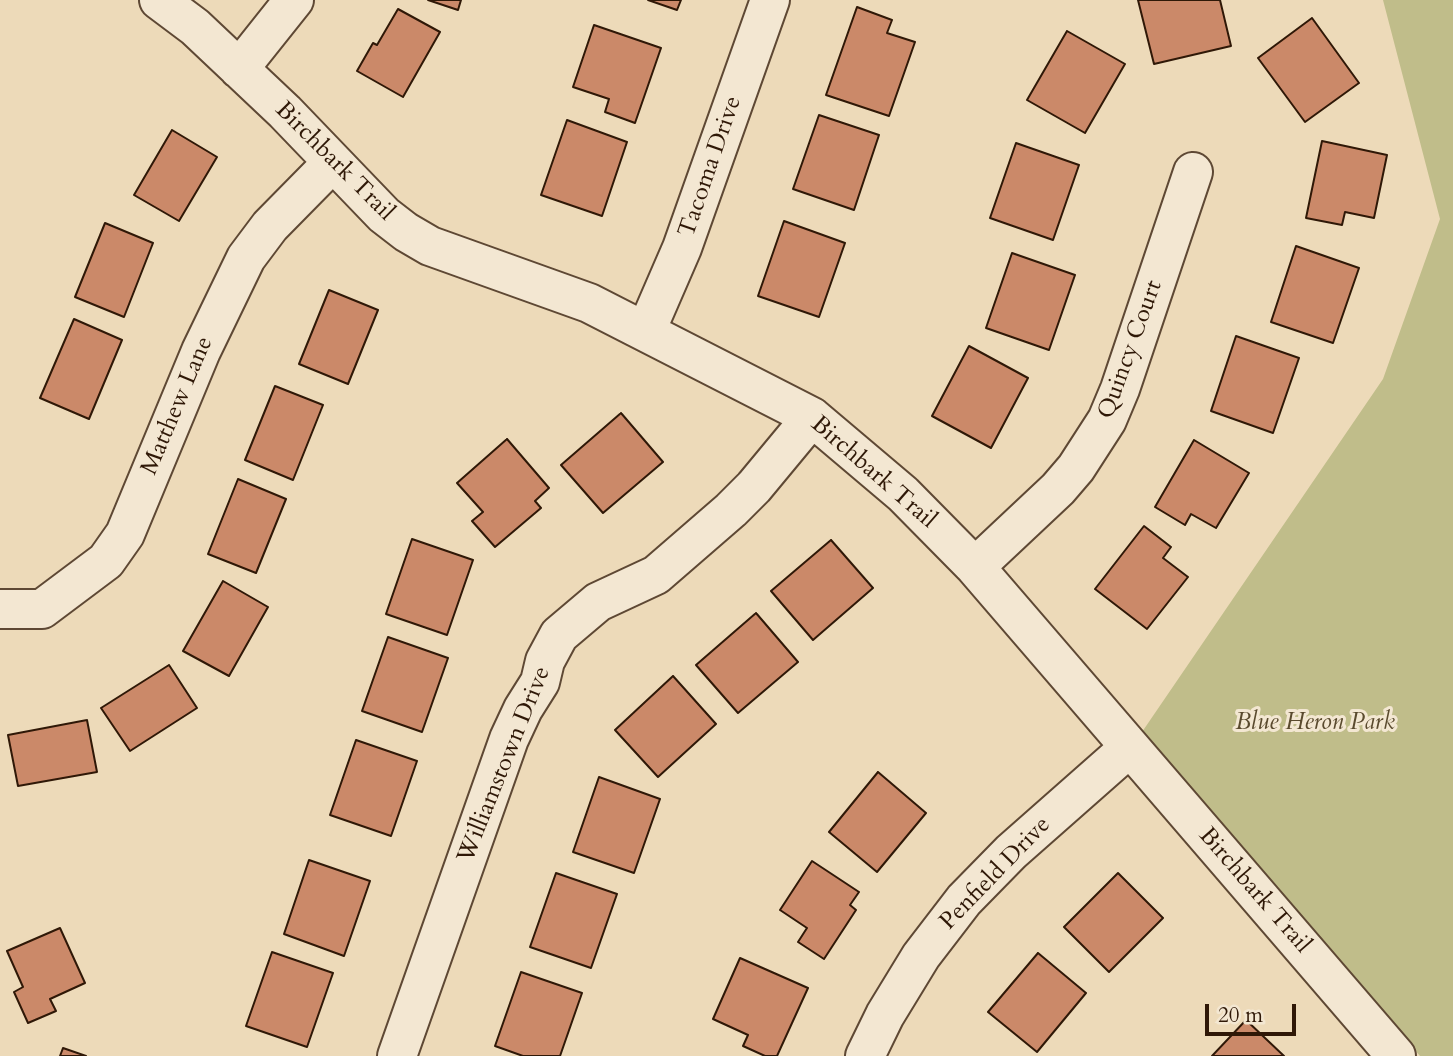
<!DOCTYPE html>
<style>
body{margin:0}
#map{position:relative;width:1453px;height:1056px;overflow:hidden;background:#eddab9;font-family:Cardo,serif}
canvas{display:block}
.scale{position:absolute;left:1205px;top:1004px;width:91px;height:32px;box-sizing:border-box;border:4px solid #2f1807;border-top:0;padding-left:9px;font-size:21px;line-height:24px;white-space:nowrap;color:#2f1807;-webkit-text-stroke:5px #f3e7d2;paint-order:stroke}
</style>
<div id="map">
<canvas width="1453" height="1056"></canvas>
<div class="scale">20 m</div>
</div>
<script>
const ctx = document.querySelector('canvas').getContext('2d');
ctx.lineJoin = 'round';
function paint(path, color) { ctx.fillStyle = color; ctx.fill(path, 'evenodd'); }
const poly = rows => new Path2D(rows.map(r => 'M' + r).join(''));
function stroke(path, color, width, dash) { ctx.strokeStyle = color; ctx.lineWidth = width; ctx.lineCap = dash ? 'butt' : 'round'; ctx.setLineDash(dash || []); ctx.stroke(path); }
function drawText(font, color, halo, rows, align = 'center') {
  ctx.font = font + ' Cardo,serif'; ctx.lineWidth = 6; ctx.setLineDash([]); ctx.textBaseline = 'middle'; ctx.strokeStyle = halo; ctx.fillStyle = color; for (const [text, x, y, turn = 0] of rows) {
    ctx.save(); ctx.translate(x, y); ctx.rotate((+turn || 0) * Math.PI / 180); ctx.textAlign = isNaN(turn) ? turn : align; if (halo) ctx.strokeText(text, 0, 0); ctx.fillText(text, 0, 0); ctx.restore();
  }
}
paint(poly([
 [1383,0,1453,0,1453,1056,1420,1056,1142,732,1383,379,1440,219]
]), '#c0bd8a');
const building = poly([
 [428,0,461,0,458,10,428,0],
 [648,0,681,0,677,10,648,0],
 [1138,0,1220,0,1231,46,1154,64,1138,0],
 [857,7,892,20,887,33,915,42,889,116,826,95,857,7],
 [398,9,440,32,403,97,357,71,373,43,377,45,398,9],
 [1312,18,1359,83,1305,122,1258,58,1312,18],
 [594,25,661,48,635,123,605,112,609,99,573,87,594,25],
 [1067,31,1125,64,1085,133,1027,100,1067,31],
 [819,115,879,135,854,210,793,189,819,115],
 [567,120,627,142,602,216,541,195,567,120],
 [172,130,217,157,179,221,134,195,172,130],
 [1322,141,1387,155,1374,218,1345,212,1342,225,1306,218,1322,141],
 [1016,143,1079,165,1053,240,990,218,1016,143],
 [784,221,845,243,819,317,758,296,784,221],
 [105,223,153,243,124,317,75,297,105,223],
 [1296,246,1359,268,1333,343,1271,322,1296,246],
 [1012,253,1075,275,1049,350,986,328,1012,253],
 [329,290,378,310,348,384,299,364,329,290],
 [74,319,122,340,89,419,40,398,74,319],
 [1236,336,1299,358,1273,433,1211,411,1236,336],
 [969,346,1028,378,991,448,932,416,969,346],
 [275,386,323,405,293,480,245,460,275,386],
 [621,413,663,462,603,513,561,465,621,413],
 [507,439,549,488,535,501,541,508,495,547,472,521,483,512,457,483,507,439],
 [1194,440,1249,473,1216,528,1191,514,1185,525,1155,507,1194,440],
 [238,479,286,499,256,573,208,554,238,479],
 [1144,526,1171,547,1163,558,1188,577,1147,629,1095,589,1144,526],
 [412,539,473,560,447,635,386,614,412,539],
 [831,540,873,588,813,640,771,591,831,540],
 [223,581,268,607,229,676,183,651,223,581],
 [756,613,798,662,738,713,696,665,756,613],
 [388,637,448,658,422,732,362,711,388,637],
 [169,665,197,708,130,751,101,708,169,665],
 [673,676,716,724,658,777,615,730,673,676],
 [87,720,97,772,18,786,8,735,87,720],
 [356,740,417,761,391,836,330,815,356,740],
 [878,772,926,813,877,872,829,832,878,772],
 [599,777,660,799,634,873,573,852,599,777],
 [309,860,370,881,344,956,284,934,309,860],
 [812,861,859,892,850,905,856,910,824,959,798,942,807,928,780,910,812,861],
 [556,873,617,894,591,968,530,947,556,873],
 [1118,873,1163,918,1109,972,1064,927,1118,873],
 [60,928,85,983,50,999,56,1011,28,1023,14,992,23,987,7,951,60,928],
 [272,952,333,973,307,1047,246,1026,272,952],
 [1038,953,1086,993,1037,1052,988,1012,1038,953],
 [740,958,808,988,777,1056,765,1056,743,1046,748,1035,713,1019,740,958],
 [521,972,582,993,560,1056,523,1056,495,1046,521,972],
 [1246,1020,1284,1056,1212,1056,1246,1020],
 [63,1048,86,1056,60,1056,63,1048]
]);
paint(building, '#cb8969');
stroke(building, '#2f1807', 2);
const minor = poly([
 [159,0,195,27,285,112,384,215,406,232,430,246,589,303,812,417,903,494,975,567,1396,1056],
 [239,69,294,0],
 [646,331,682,248,770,0],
 [975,567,1058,489,1076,468,1107,420,1120,389,1193,172],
 [0,609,42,609,106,561,125,534,201,351,246,258,270,226,333,162],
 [397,1056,509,739,523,709,540,682,545,661,559,635,598,602,656,575,731,510,754,487,812,417],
 [865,1056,885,1015,921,956,964,900,1011,852,1130,747]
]);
stroke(minor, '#5e4834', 42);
stroke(minor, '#f3e7d2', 38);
drawText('24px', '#2f1807', '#f3e7d2', [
 ["Birchbark Trail",334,162,45],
 ["Tacoma Drive",711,167,-71],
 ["Quincy Court",1131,350,-70],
 ["Matthew Lane",178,406,-67],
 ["Birchbark Trail",873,473,41],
 ["Williamstown Drive",505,765,-68],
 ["Penfield Drive",996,874,-46],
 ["Birchbark Trail",1254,891,49]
]);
drawText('italic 24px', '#5a4a2e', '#f3e7d2', [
 ["Blue Heron Park",1315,723]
]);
</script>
